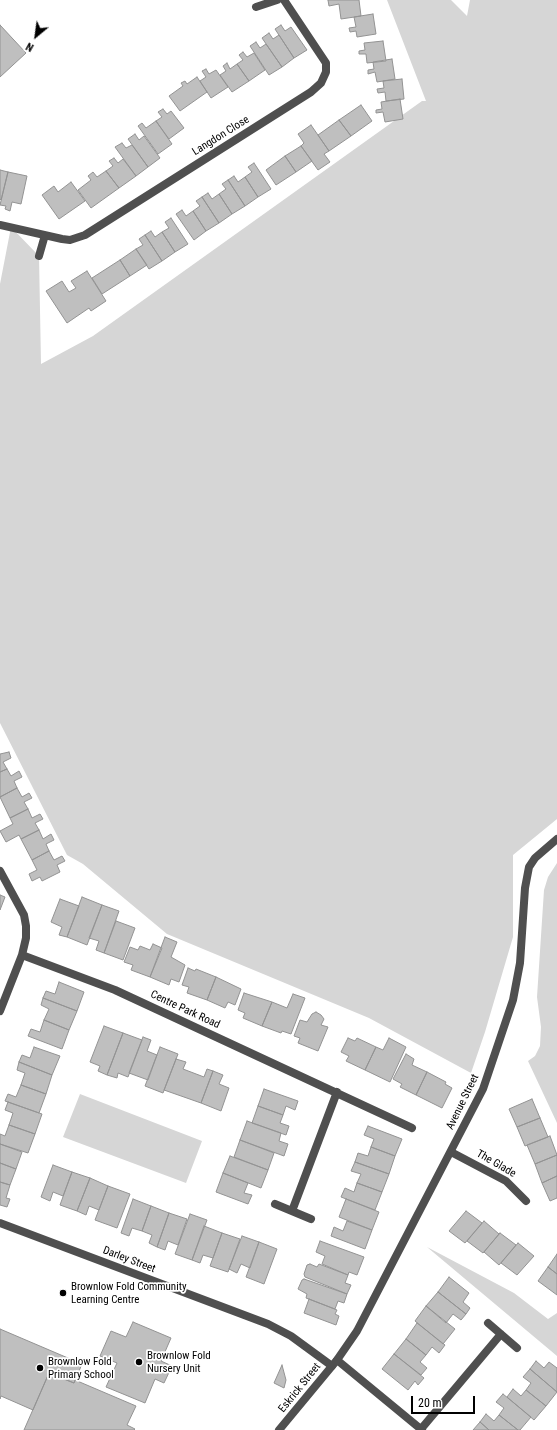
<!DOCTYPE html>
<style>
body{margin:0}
#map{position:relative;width:557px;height:1430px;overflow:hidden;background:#fff;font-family:"Roboto Condensed",sans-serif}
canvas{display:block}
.north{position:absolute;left:16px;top:16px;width:40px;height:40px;-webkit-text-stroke:3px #fff;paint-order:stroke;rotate:209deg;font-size:11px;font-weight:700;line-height:16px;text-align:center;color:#000}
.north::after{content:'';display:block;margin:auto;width:14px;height:18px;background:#000;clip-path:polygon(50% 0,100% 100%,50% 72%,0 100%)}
.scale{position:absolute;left:411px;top:1396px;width:64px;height:18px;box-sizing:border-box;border:2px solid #000;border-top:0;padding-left:5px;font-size:12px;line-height:14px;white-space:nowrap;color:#000;-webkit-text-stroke:3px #fff;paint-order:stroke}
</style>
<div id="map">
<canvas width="557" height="1430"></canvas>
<div class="north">N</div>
<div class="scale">20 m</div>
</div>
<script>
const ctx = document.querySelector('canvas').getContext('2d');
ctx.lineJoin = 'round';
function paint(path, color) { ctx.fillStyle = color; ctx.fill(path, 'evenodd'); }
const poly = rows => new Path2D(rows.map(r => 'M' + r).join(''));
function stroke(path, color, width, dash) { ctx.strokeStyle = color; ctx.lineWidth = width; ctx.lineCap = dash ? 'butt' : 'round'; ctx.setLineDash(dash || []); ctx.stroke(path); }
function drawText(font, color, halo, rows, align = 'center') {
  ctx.font = font + ' "Roboto Condensed",sans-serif'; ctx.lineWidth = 3.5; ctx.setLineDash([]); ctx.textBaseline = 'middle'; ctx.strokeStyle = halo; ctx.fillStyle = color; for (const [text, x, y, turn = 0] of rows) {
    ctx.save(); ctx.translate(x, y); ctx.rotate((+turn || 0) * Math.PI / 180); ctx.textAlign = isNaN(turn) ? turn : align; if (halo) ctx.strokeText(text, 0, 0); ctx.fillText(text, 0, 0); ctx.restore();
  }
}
paint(poly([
 [387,0,451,0,467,16,470,0,557,0,557,819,513,855,513,937,485,1032,471,1073,369,1018,167,934,83,864,67,855,0,723,0,284,11,227,39,256,41,364,93,336,422,101,426,101],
 [557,863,557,1123,528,1061,535,1056,540,1046,541,1027,537,997,544,890,548,877],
 [80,1094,202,1141,186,1183,63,1137],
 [427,1247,514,1293,548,1319,557,1313,557,1356]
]), '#d6d6d6');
const building = poly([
 [328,0,359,0,361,16,341,19,339,4,329,6,328,0],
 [373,14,376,34,357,37,356,31,350,32,349,28,356,27,354,17,373,14],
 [0,25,26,53,0,77,0,25],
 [281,25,285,31,291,27,307,50,294,58,275,29,281,25],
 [269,33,273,39,279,35,294,58,282,67,262,38,269,33],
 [383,41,386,61,367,63,366,54,359,54,359,51,365,50,364,43,383,41],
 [256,42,260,48,266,44,282,67,269,75,250,46,256,42],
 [243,52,247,57,254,53,265,70,249,81,237,64,243,60,239,55,243,52],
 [392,59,395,79,377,82,375,72,368,74,368,70,374,69,373,62,392,59],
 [227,63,230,69,237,64,249,81,232,92,220,75,226,71,223,66,227,63],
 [206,69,209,74,216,70,228,87,211,98,200,81,206,77,202,71,206,69],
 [197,77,207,92,180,111,169,96,183,86,181,83,185,81,187,84,197,77],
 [402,79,404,99,386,101,385,92,378,93,377,89,384,88,383,81,402,79],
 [400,99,403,119,385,122,383,112,376,113,376,110,382,109,381,102,400,99],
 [361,105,372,121,351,136,339,120,361,105],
 [163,109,167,114,171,111,184,128,169,139,156,121,162,117,158,112,163,109],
 [339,120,351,136,329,151,318,135,339,120],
 [156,121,172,144,158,154,138,126,142,123,146,128,156,121],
 [311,125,329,151,324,154,330,162,318,170,301,146,304,143,298,134,311,125],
 [135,134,139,140,144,136,160,158,148,167,128,139,135,134],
 [122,143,126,148,132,145,148,167,136,176,115,147,122,143],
 [301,146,312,161,296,172,285,156,301,146],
 [285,156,296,172,276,185,266,170,285,156],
 [114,158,118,163,123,159,136,176,119,188,106,171,113,166,109,161,114,158],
 [254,163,271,189,258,197,245,177,252,172,248,167,254,163],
 [0,170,8,172,1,200,0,199,0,170],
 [106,171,119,188,91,208,78,190,91,180,88,176,93,172,97,177,106,171],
 [8,172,27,176,21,204,12,202,10,211,5,209,6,206,0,205,8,172],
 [234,176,238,182,245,177,258,197,245,206,228,180,234,176],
 [228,180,245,206,232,214,219,194,226,189,222,184,228,180],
 [71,182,85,201,59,219,42,195,54,186,58,192,71,182],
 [208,193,212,199,219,194,232,214,219,223,202,197,208,193],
 [202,197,219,223,206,231,193,211,200,206,196,201,202,197],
 [182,210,186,216,193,211,206,231,194,240,176,214,182,210],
 [171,218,188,244,175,252,162,232,169,228,165,222,171,218],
 [151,231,155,237,162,232,175,252,162,261,145,235,151,231],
 [145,235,162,261,149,269,136,249,143,245,139,239,145,235],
 [136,249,147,265,130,276,120,260,136,249],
 [120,260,130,276,102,294,92,278,120,260],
 [87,271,106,301,91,311,89,308,67,323,46,291,62,281,69,292,76,288,71,281,87,271],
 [9,752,11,758,3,762,7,769,0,772,0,754,9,752],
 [7,769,11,776,19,771,22,777,14,781,17,788,0,797,0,772,7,769],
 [17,788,22,797,29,793,32,798,24,802,28,809,10,818,0,797,17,788],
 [28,809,32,818,40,814,43,819,35,823,39,830,21,839,19,835,6,842,0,831,13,824,10,818,28,809],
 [39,830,43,839,51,834,54,840,46,844,49,851,32,860,21,839,39,830],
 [49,851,54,860,62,856,65,861,57,865,60,872,42,881,40,877,32,881,29,874,37,870,32,860,49,851],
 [0,895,5,897,0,910,0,895],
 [82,897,102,905,87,945,67,937,82,897],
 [60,899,79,906,67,937,59,935,62,927,51,922,60,899],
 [102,905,119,911,104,953,96,950,99,941,89,938,102,905],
 [116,921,135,928,123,960,104,953,116,921],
 [165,937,177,942,171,957,185,965,179,982,171,979,169,985,150,977,165,937],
 [153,944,162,948,150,977,131,970,133,965,124,962,130,947,138,950,140,946,150,950,153,944],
 [188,968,195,971,196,969,216,977,207,1000,187,993,189,987,182,985,188,968],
 [216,977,241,989,235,1005,228,1002,225,1008,207,1000,216,977],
 [59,982,84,992,77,1011,43,998,46,991,55,994,59,982],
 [244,993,272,1002,262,1026,243,1018,245,1013,238,1010,244,993],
 [293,994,305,998,291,1034,282,1031,281,1033,262,1026,272,1002,287,1008,293,994],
 [43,998,77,1011,69,1030,44,1020,49,1009,41,1005,43,998],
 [316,1012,321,1015,324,1019,321,1025,328,1027,318,1051,298,1043,300,1038,294,1036,300,1020,307,1022,312,1014,316,1012],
 [44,1020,69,1030,62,1049,28,1036,31,1029,40,1032,44,1020],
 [104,1026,123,1033,107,1075,98,1071,100,1066,90,1062,104,1026],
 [123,1033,142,1040,128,1077,118,1073,117,1078,107,1075,123,1033],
 [143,1037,151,1040,147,1051,157,1055,148,1080,129,1073,143,1037],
 [348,1038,355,1041,357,1038,376,1047,365,1070,346,1061,349,1056,341,1052,348,1038],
 [389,1038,406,1047,390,1082,365,1070,376,1047,383,1050,389,1038],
 [34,1047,60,1056,52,1075,19,1062,22,1055,30,1058,34,1047],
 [160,1047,178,1054,163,1093,145,1086,160,1047],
 [406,1054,414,1059,412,1065,427,1072,416,1095,400,1087,402,1084,393,1079,406,1054],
 [176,1059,186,1062,183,1069,204,1077,207,1069,213,1071,201,1103,164,1090,176,1059],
 [19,1062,52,1075,46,1094,21,1085,25,1073,17,1070,19,1062],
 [213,1071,223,1075,219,1084,229,1088,221,1111,201,1103,213,1071],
 [427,1072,446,1082,445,1084,452,1088,442,1108,416,1095,427,1072],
 [21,1085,46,1094,39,1113,5,1101,8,1094,16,1097,21,1085],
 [264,1089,298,1101,295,1110,286,1106,283,1115,258,1106,264,1089],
 [532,1099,540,1118,517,1127,509,1109,532,1099],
 [8,1102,42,1114,35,1134,9,1125,13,1113,5,1110,8,1102],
 [258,1106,283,1115,280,1123,289,1126,286,1135,252,1123,258,1106],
 [540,1118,548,1137,525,1146,517,1127,540,1118],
 [247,1121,281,1133,279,1141,288,1144,284,1156,240,1140,247,1121],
 [9,1125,35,1134,28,1153,0,1144,0,1134,5,1136,9,1125],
 [368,1126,402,1139,395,1156,371,1147,374,1139,364,1135,368,1126],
 [550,1136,557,1155,535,1164,527,1145,550,1136],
 [240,1140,274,1153,268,1170,234,1157,240,1140],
 [0,1144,22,1152,16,1169,0,1163,0,1144],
 [371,1147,395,1156,389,1174,355,1162,358,1153,368,1156,371,1147],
 [557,1155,557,1176,542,1183,535,1164,557,1155],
 [230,1156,268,1170,261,1188,223,1173,230,1156],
 [355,1162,389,1174,382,1192,357,1183,361,1174,351,1171,355,1162],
 [0,1163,16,1169,10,1185,0,1182,0,1163],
 [53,1165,72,1172,63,1196,53,1192,50,1201,41,1197,53,1165],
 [72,1172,90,1178,77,1211,60,1205,72,1172],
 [223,1173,248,1183,244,1193,252,1195,248,1204,216,1192,223,1173],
 [557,1176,557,1198,550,1201,542,1183,557,1176],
 [90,1178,108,1186,99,1210,89,1206,86,1215,77,1211,90,1178],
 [0,1182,10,1185,6,1198,10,1199,7,1207,0,1205,0,1182],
 [357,1183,382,1192,375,1210,341,1197,345,1188,354,1192,357,1183],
 [108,1186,130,1194,117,1228,95,1220,108,1186],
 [133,1199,151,1206,142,1231,132,1228,129,1236,121,1233,133,1199],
 [346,1199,379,1212,372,1230,339,1217,346,1199],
 [151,1206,169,1213,157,1247,149,1243,152,1235,142,1231,151,1206],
 [466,1211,482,1223,465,1243,449,1231,466,1211],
 [169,1213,187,1219,178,1245,168,1241,165,1250,157,1247,169,1213],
 [190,1214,207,1220,192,1260,175,1254,190,1214],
 [347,1221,372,1230,365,1249,331,1236,334,1227,343,1231,347,1221],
 [484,1221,499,1234,483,1253,467,1241,484,1221],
 [204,1226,222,1233,213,1258,203,1255,200,1263,192,1260,204,1226],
 [222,1233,240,1239,228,1272,210,1266,222,1233],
 [500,1233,516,1245,499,1265,484,1252,500,1233],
 [242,1236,259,1242,250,1268,241,1264,237,1273,229,1269,242,1236],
 [320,1241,364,1257,357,1275,349,1272,348,1275,322,1264,325,1256,316,1252,320,1241],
 [259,1242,277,1249,264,1284,246,1277,259,1242],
 [518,1243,534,1256,517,1275,501,1263,518,1243],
 [557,1254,557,1274,548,1267,557,1254],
 [310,1264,317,1267,319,1264,348,1275,345,1283,351,1285,347,1294,305,1277,304,1274,307,1265,310,1264],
 [548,1267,557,1274,557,1295,538,1281,548,1267],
 [449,1277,469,1293,463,1302,470,1308,466,1314,438,1292,449,1277],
 [304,1279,347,1294,344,1303,338,1301,335,1309,306,1298,307,1294,298,1289,302,1280,304,1279],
 [438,1292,466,1314,461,1320,453,1314,446,1323,426,1306,438,1292],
 [309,1299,337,1310,335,1314,339,1316,336,1325,304,1313,309,1299],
 [426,1306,455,1329,443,1344,415,1321,426,1306],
 [133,1322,171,1338,161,1361,172,1366,164,1383,155,1379,145,1403,106,1387,117,1363,100,1356,111,1331,126,1337,133,1322],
 [417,1323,445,1345,439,1353,432,1347,426,1355,406,1339,417,1323],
 [0,1329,82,1364,74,1383,49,1373,33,1410,1,1396,0,1399,0,1329],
 [406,1339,426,1355,420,1362,427,1368,421,1375,394,1354,406,1339],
 [394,1354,424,1378,418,1385,415,1381,408,1390,382,1369,394,1354],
 [536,1361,544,1368,549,1362,557,1368,557,1392,530,1369,536,1361],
 [282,1365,286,1380,284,1388,274,1383,282,1365],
 [530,1369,557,1392,546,1406,526,1390,531,1383,523,1377,530,1369],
 [49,1373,74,1383,75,1380,136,1406,127,1425,135,1429,134,1430,24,1430,49,1373],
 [513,1389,521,1396,526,1390,546,1406,534,1420,507,1397,513,1389],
 [503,1394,531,1417,520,1430,518,1430,499,1415,504,1408,496,1402,503,1394],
 [486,1414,494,1421,499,1415,518,1430,489,1430,480,1422,486,1414],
 [480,1422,489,1430,473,1430,480,1422]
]);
paint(building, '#bfbfbf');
stroke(building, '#939393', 1);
stroke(poly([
 [256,7,277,0],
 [0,225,62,239,70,240,85,235,311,92,321,83,326,72,326,63,284,0],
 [39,256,45,235],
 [0,871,24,915,26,926,26,938,22,955,0,1011],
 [22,955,115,990,412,1128],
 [451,1152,506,1181,526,1201],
 [275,1204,311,1219],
 [292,1211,337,1092],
 [0,1223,268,1324,291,1336,332,1366],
 [488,1323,517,1348],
 [337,1360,422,1430],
 [421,1429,501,1334]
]), '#4f4f4f', 8);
stroke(poly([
 [279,1430,337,1360,357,1331,483,1089,513,1000,520,963,525,888,529,867,535,858,557,839]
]), '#4f4f4f', 8);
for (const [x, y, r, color] of [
 [63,1293,4,"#000"],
 [139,1362,4,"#000"],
 [40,1368,4,"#000"]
]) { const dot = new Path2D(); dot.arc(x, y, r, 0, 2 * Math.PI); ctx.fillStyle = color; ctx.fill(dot); stroke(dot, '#fff', 1.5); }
drawText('11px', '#000', '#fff', [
 ["Langdon Close",221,136,-32],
 ["Centre Park Road",185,1010,25],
 ["Avenue Street",463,1102,-64],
 ["The Glade",496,1164,30],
 ["Darley Street",129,1260,21],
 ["Eskrick Street",300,1388,-51]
]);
drawText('11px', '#000', '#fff', [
 ["Brownlow Fold Community",71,1287],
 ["Learning Centre",71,1300],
 ["Brownlow Fold",147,1356],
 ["Nursery Unit",147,1369],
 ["Brownlow Fold",48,1362],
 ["Primary School",48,1375]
], 'left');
</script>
